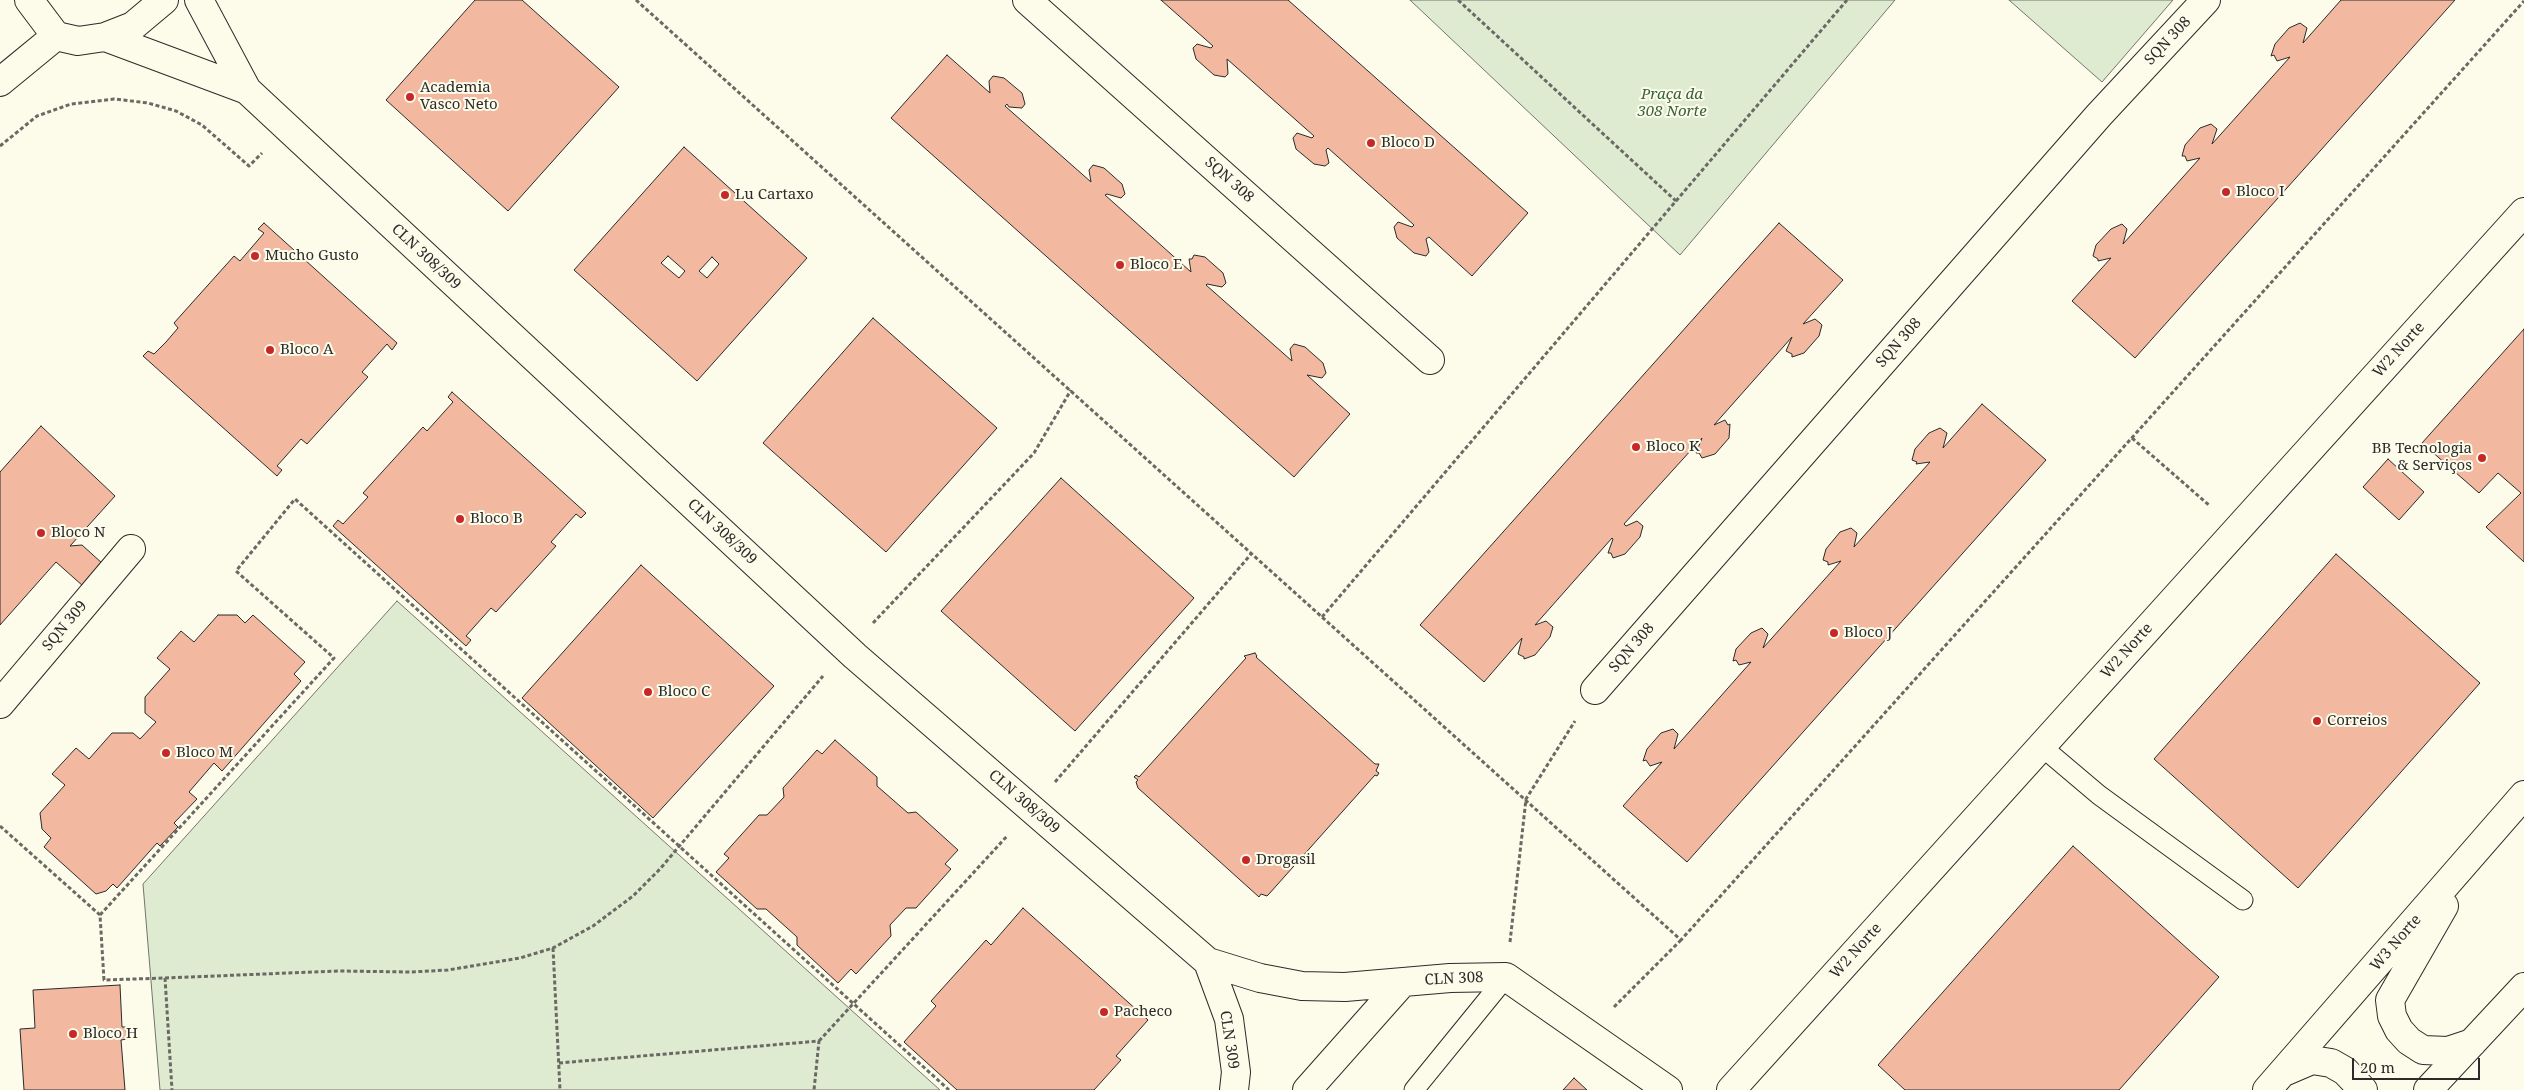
<!DOCTYPE html>
<meta charset="utf-8">
<style>
body{margin:0}
#map{position:relative;width:2524px;height:1090px;overflow:hidden;background:#fdfbea;font-family:"Noto Serif",serif}
canvas{display:block}
.scale{position:absolute;left:2352px;top:1058px;width:128px;height:22px;box-sizing:border-box;border:2px solid #2b2b2b;border-top:0;padding-left:6px;font-size:15px;line-height:18px;white-space:nowrap;color:#2b2b2b;-webkit-text-stroke:4px #fdfbea;paint-order:stroke}
</style>
<div id="map">
<canvas width="2524" height="1090"></canvas>
<div class="scale">20 m</div>
</div>
<script>
const ctx = document.querySelector('canvas').getContext('2d');
ctx.lineJoin = 'round';
function paint(path, color) { ctx.fillStyle = color; ctx.fill(path, 'evenodd'); }
const poly = rows => new Path2D(rows.map(r => 'M' + r).join(''));
function stroke(path, color, width, dash) { ctx.strokeStyle = color; ctx.lineWidth = width; ctx.lineCap = dash ? 'butt' : 'round'; ctx.setLineDash(dash || []); ctx.stroke(path); }
function drawText(font, color, halo, rows, align = 'center') {
  ctx.font = font + ' "Noto Serif",serif'; ctx.lineWidth = 4; ctx.setLineDash([]); ctx.textBaseline = 'middle'; ctx.strokeStyle = halo; ctx.fillStyle = color; for (const [text, x, y, turn = 0] of rows) {
    ctx.save(); ctx.translate(x, y); ctx.rotate((+turn || 0) * Math.PI / 180); ctx.textAlign = isNaN(turn) ? turn : align; if (halo) ctx.strokeText(text, 0, 0); ctx.fillText(text, 0, 0); ctx.restore();
  }
}
const green = poly([
 [1410,0,1895,0,1680,255,1410,0],
 [2009,0,2173,0,2102,82,2009,0],
 [397,601,940,1090,160,1090,143,884,397,601]
]);
paint(green, '#deebd1');
stroke(green, '#74746e', 1);
const building = poly([
 [475,0,522,0,619,87,508,211,386,100,475,0],
 [1161,0,1288,0,1528,213,1472,276,1429,237,1426,239,1429,252,1426,256,1414,253,1397,238,1394,227,1398,222,1412,227,1414,225,1328,148,1326,150,1329,163,1325,166,1314,164,1296,149,1293,138,1297,133,1312,138,1314,136,1227,59,1228,74,1225,77,1214,75,1196,59,1193,48,1197,44,1211,48,1213,46,1161,0],
 [2341,0,2455,0,2135,358,2072,301,2111,258,2098,261,2098,259,2093,256,2096,245,2111,229,2122,224,2127,229,2123,244,2200,158,2187,161,2185,156,2182,156,2185,145,2200,128,2211,124,2217,129,2212,144,2290,57,2277,61,2274,55,2271,56,2275,44,2289,28,2300,23,2307,28,2303,43,2341,0],
 [947,55,990,93,989,81,993,76,1004,78,1022,93,1025,104,1022,108,1009,107,1007,104,1005,106,1091,182,1089,170,1093,165,1104,168,1122,184,1125,194,1121,198,1107,194,1105,195,1191,272,1189,259,1192,259,1194,255,1205,257,1223,273,1226,283,1222,287,1207,284,1206,285,1292,361,1290,349,1294,344,1305,347,1323,363,1326,373,1322,378,1307,375,1350,414,1294,477,891,118,947,55],
 [684,147,807,258,697,381,574,270,684,147],
 [668,256,685,271,679,278,661,263,668,256],
 [712,257,719,264,707,278,699,271,712,257],
 [264,223,397,343,392,350,387,344,362,372,368,377,307,444,301,439,277,466,282,470,277,476,143,356,148,351,154,354,166,342,178,328,174,323,234,256,240,261,264,233,258,229,264,223],
 [1779,223,1843,280,1803,324,1815,319,1820,323,1822,325,1819,336,1804,353,1792,357,1792,354,1786,351,1792,337,1714,425,1725,420,1728,425,1730,424,1729,438,1715,454,1702,458,1699,453,1696,453,1702,438,1624,524,1626,526,1637,521,1643,526,1640,537,1625,554,1613,558,1611,553,1608,553,1613,539,1612,538,1535,625,1546,621,1553,627,1550,637,1535,655,1524,659,1524,657,1518,654,1522,638,1484,682,1420,625,1779,223],
 [873,318,997,428,886,552,763,443,873,318],
 [2524,329,2524,562,2486,527,2521,493,2498,473,2479,493,2422,443,2524,329],
 [452,392,586,513,581,518,576,514,551,542,556,546,496,612,491,608,466,636,471,640,466,646,333,526,338,520,343,524,368,497,363,493,423,427,427,431,453,402,448,397,452,392],
 [1982,404,2046,460,1687,862,1623,806,1662,762,1650,766,1646,760,1643,761,1647,749,1661,733,1673,729,1678,734,1674,749,1751,662,1739,665,1736,660,1733,661,1736,649,1751,633,1762,628,1768,634,1763,648,1841,561,1828,565,1828,562,1823,560,1826,549,1840,532,1851,528,1857,533,1854,547,1930,462,1916,464,1917,462,1912,460,1915,449,1929,433,1940,428,1947,433,1943,448,1982,404],
 [41,426,115,496,70,546,82,545,103,564,83,586,56,562,0,625,0,472,41,426],
 [2388,459,2424,492,2399,520,2363,487,2388,459],
 [1061,478,1194,598,1075,731,941,611,1061,478],
 [2336,554,2480,683,2298,888,2154,759,2336,554],
 [641,565,774,686,653,818,522,698,641,565],
 [218,615,237,615,245,623,253,615,305,662,294,674,301,681,222,771,214,763,189,792,197,799,174,823,178,827,160,846,157,843,117,888,113,884,106,891,96,894,44,847,51,838,42,829,40,813,65,785,52,774,76,748,89,759,112,733,133,733,140,739,156,722,145,713,145,697,170,669,157,658,181,631,194,642,218,615],
 [1255,653,1257,656,1256,657,1375,764,1379,764,1376,771,1379,773,1377,776,1375,775,1269,894,1267,896,1261,894,1259,897,1138,788,1136,782,1138,780,1134,777,1136,775,1139,777,1246,658,1244,656,1255,653],
 [835,740,877,777,877,786,908,813,916,812,958,850,945,864,951,869,916,908,906,908,890,925,891,936,856,974,851,969,838,983,797,945,797,937,766,909,757,909,716,872,729,858,724,854,759,815,767,815,784,797,783,788,817,750,822,754,835,740],
 [2073,846,2219,977,2119,1090,1905,1090,1878,1065,2073,846],
 [1023,908,1148,1020,1116,1056,1121,1060,1094,1090,957,1090,904,1042,936,1006,931,1001,968,960,986,940,991,945,1023,908],
 [120,985,122,1027,126,1027,127,1039,121,1040,125,1090,24,1090,20,1029,35,1028,33,990,120,985],
 [1574,1078,1587,1090,1563,1090,1574,1078]
]);
paint(building, '#f2b8a0');
stroke(building, '#2b2b2b', 1);
const service = poly([
 [2041,746,2099,795,2243,900],
 [1414,1090,1506,977]
]);
const minor = poly([
 [1027,0,1430,360],
 [1595,690,2099,115,2206,0],
 [0,704,131,549]
]);
const tertiary = poly([
 [29,0,56,36,78,41,105,37,133,26,164,0],
 [199,0,247,90,855,656,1208,962,1260,978,1302,986,1345,987,1450,978,1506,977,1668,1090],
 [105,37,247,90],
 [0,82,56,36],
 [1208,962,1229,1019,1236,1072,1234,1090],
 [1307,1090,1402,983],
 [1731,1090,2524,212]
]);
const primary = poly([
 [2444,906,2390,1000,2392,1016,2399,1030,2409,1041,2423,1050,2448,1051,2472,1043],
 [2284,1072,2312,1060,2331,1063,2345,1071,2363,1090],
 [2267,1090,2524,795],
 [2428,1090,2524,987]
]);
stroke(service, '#2b2b2b', 21);
stroke(minor, '#2b2b2b', 30);
stroke(tertiary, '#2b2b2b', 30);
stroke(primary, '#2b2b2b', 30);
stroke(poly([
 [636,0,1681,940,2524,1],
 [0,146,37,116,71,104,114,99,148,103,176,111,202,125,249,166,262,153],
 [1676,201,1847,0],
 [2132,438,2210,506],
 [1322,617,1676,201,1458,0],
 [873,623,1034,453,1071,390],
 [1055,782,1252,553],
 [0,826,100,915,104,980,165,978,172,1090],
 [100,915,334,658,236,571,295,499,949,1090],
 [1510,942,1526,799,1575,721],
 [553,948,560,1090],
 [165,978,338,971,411,972,448,970,520,958,553,948,593,926,633,896,660,869,823,676],
 [1614,1007,1681,940],
 [819,1041,1008,835],
 [559,1063,819,1041,814,1090]
]), '#6a6964', 3, [4, 2.5]);
stroke(service, '#fdfbea', 19);
stroke(minor, '#fdfbea', 28);
stroke(tertiary, '#fdfbea', 28);
stroke(primary, '#fdfbea', 28);
for (const [x, y, r, color] of [
 [410,97,5,"#c62828"],
 [1371,143,5,"#c62828"],
 [2226,192,5,"#c62828"],
 [725,195,5,"#c62828"],
 [255,256,5,"#c62828"],
 [1120,265,5,"#c62828"],
 [270,350,5,"#c62828"],
 [1636,447,5,"#c62828"],
 [2482,458,5,"#c62828"],
 [460,519,5,"#c62828"],
 [41,533,5,"#c62828"],
 [1834,633,5,"#c62828"],
 [648,692,5,"#c62828"],
 [2317,721,5,"#c62828"],
 [166,753,5,"#c62828"],
 [1246,860,5,"#c62828"],
 [1104,1012,5,"#c62828"],
 [73,1034,5,"#c62828"]
]) { const dot = new Path2D(); dot.arc(x, y, r, 0, 2 * Math.PI); ctx.fillStyle = color; ctx.fill(dot); stroke(dot, '#fdfbea', 2); }
drawText('15px', '#2b2b2b', '#fdfbea', [
 ["SQN 308",2168,41,-47],
 ["SQN 308",1229,180,42],
 ["CLN 308/309",426,257,43],
 ["SQN 308",1899,343,-49],
 ["W2 Norte",2399,350,-48],
 ["CLN 308/309",722,532,43],
 ["SQN 309",65,626,-50],
 ["SQN 308",1632,648,-49],
 ["W2 Norte",2127,651,-48],
 ["CLN 308/309",1024,802,41],
 ["W3 Norte",2396,943,-49],
 ["W2 Norte",1856,951,-48],
 ["CLN 308",1454,979,-3],
 ["CLN 309",1229,1040,81]
]);
drawText('15px', '#2b2b2b', '#fdfbea', [
 ["Academia",420,88],
 ["Vasco Neto",420,105],
 ["Bloco D",1381,143],
 ["Bloco I",2236,192],
 ["Lu Cartaxo",735,195],
 ["Mucho Gusto",265,256],
 ["Bloco E",1130,265],
 ["Bloco A",280,350],
 ["Bloco K",1646,447],
 ["BB Tecnologia",2472,449,"right"],
 ["& Serviços",2472,466,"right"],
 ["Bloco B",470,519],
 ["Bloco N",51,533],
 ["Bloco J",1844,633],
 ["Bloco C",658,692],
 ["Correios",2327,721],
 ["Bloco M",176,753],
 ["Drogasil",1256,860],
 ["Pacheco",1114,1012],
 ["Bloco H",83,1034]
], 'left');
drawText('italic 15px', '#34623c', '#fdfbea', [
 ["Praça da",1672,95],
 ["308 Norte",1672,112]
]);
</script>
